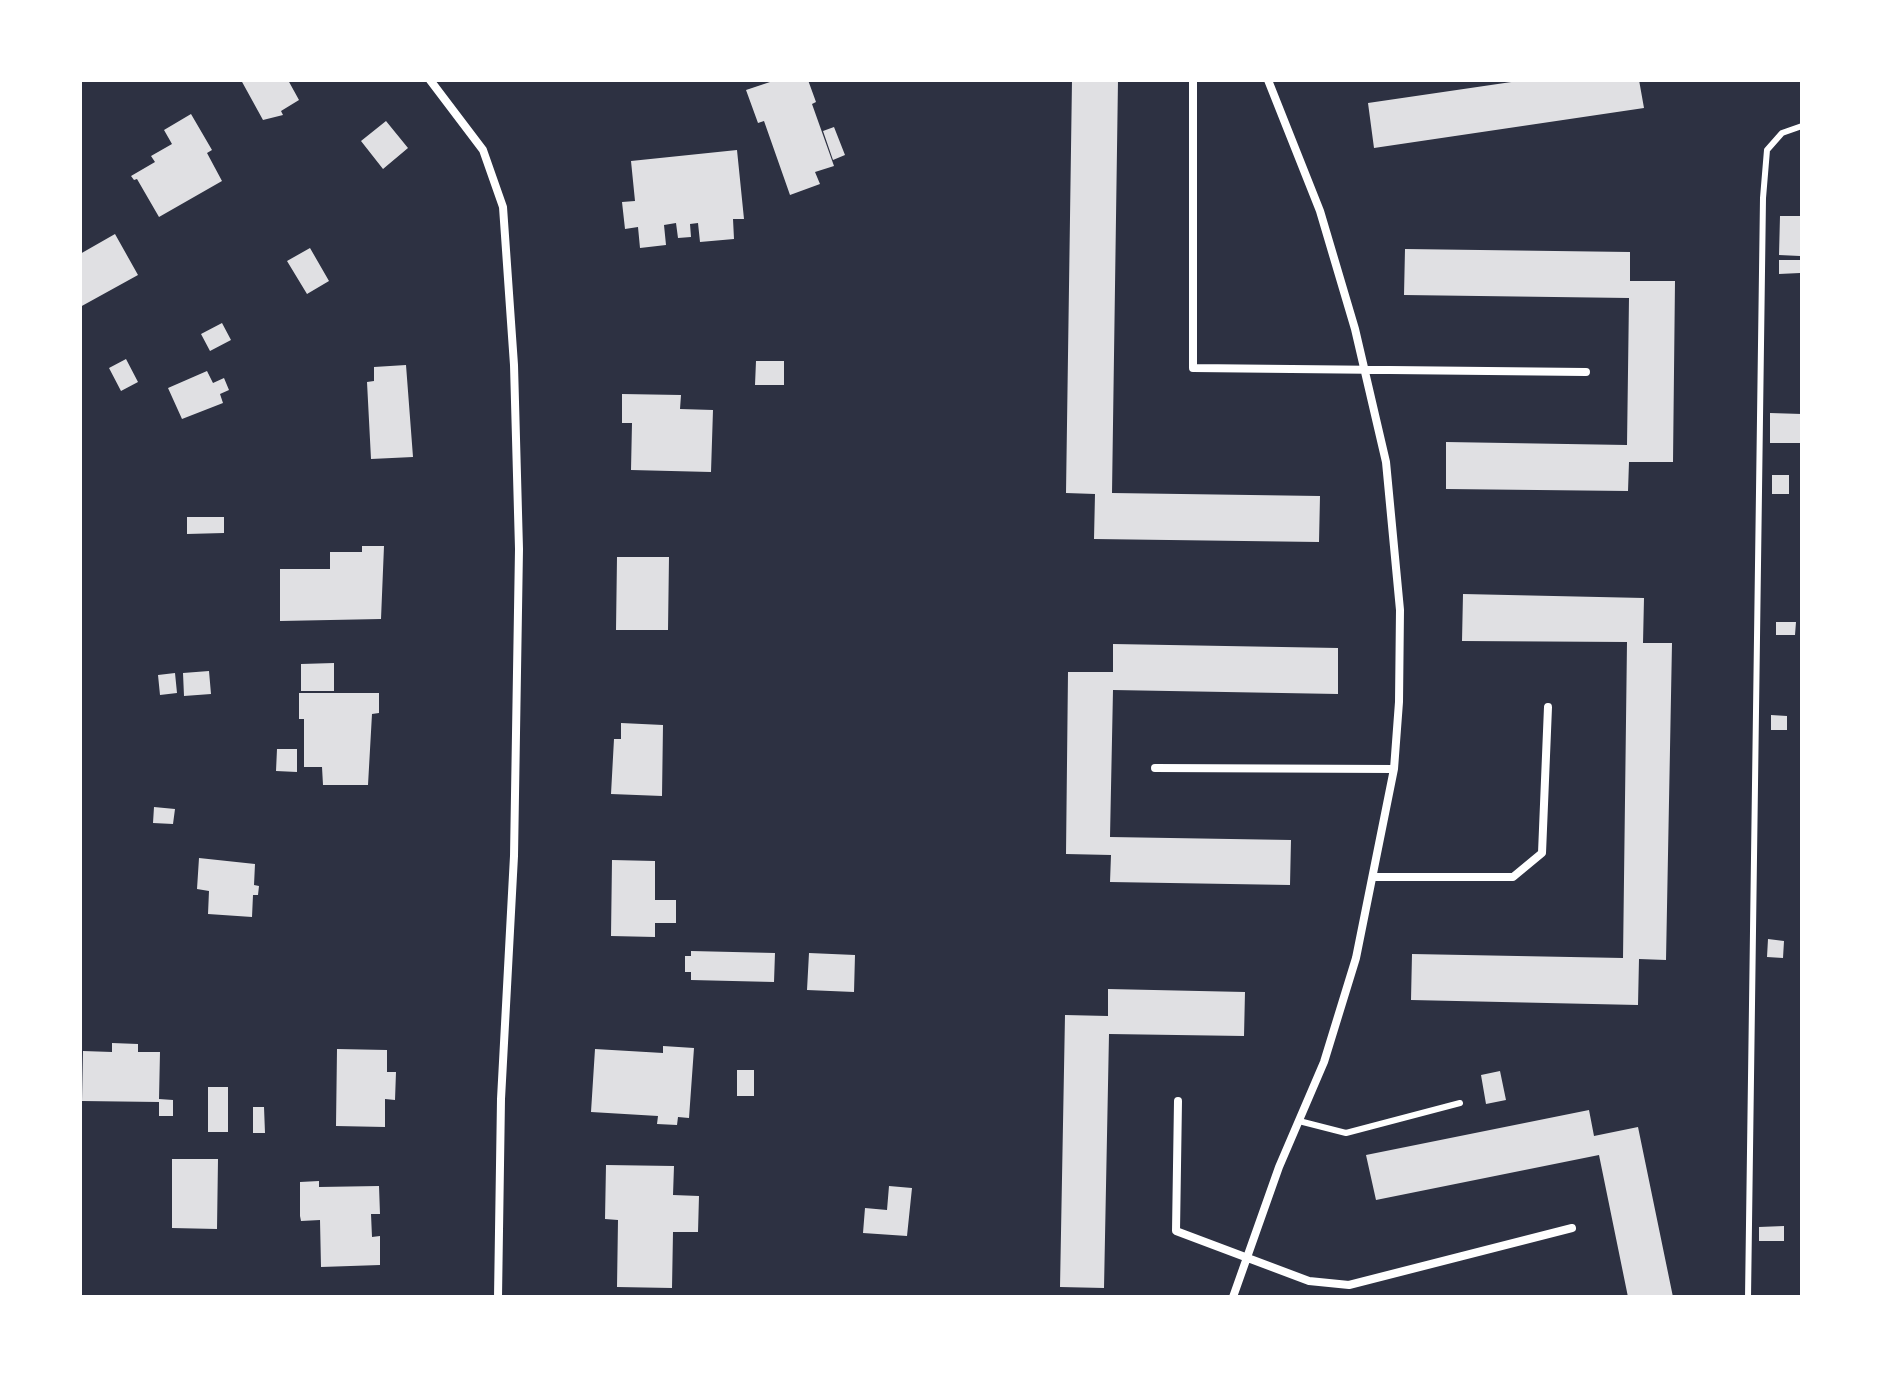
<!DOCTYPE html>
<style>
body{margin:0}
#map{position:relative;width:1882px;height:1377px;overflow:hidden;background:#2d3142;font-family:Arial,sans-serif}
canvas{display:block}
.frame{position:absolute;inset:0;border:82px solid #fff;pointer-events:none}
</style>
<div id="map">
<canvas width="1882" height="1377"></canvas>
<div class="frame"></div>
</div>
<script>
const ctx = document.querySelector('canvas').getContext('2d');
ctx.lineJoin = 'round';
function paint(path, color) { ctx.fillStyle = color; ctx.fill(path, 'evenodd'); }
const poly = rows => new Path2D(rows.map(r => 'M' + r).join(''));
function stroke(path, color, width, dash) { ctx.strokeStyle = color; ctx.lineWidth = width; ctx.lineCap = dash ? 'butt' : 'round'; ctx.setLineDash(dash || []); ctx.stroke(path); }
paint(poly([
 [241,80,288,80,299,100,281,111,283,115,263,120],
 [776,80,808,80,816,102,812,104,834,166,815,172,820,184,790,195,764,121,758,123,746,90],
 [1072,80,1118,80,1112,493,1320,496,1319,542,1094,539,1095,494,1066,493],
 [1525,80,1639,80,1644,108,1374,148,1368,103],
 [191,114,212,150,207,153,222,181,159,217,137,179,134,180,131,176,155,162,151,156,172,144,164,130],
 [386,121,408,148,383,169,361,141],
 [834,127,845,155,833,160,823,131],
 [737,150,744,219,733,219,734,239,700,242,698,223,690,224,691,237,678,238,676,223,664,225,666,245,640,248,638,227,625,229,622,202,635,201,631,161],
 [1780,216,1801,216,1800,256,1779,255],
 [115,234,138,275,80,307,80,254],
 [310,248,329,281,307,294,287,261],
 [1405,249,1630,252,1630,281,1675,281,1673,462,1629,462,1628,491,1446,489,1446,442,1627,445,1629,298,1404,295],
 [1779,260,1800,260,1800,273,1779,274],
 [222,323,231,340,210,351,201,334],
 [126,359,138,382,121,391,109,368],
 [756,361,784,361,784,385,755,385],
 [406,365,413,457,371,459,367,382,374,381,374,367],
 [207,371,213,383,224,378,229,390,220,394,223,403,182,419,168,388],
 [622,394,681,395,680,409,713,410,711,472,631,470,632,423,622,423],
 [1770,413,1802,414,1802,443,1770,443],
 [1772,475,1789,475,1789,494,1772,494],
 [187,517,224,517,224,533,187,534],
 [362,546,384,546,381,619,280,621,280,569,330,569,330,552,362,552],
 [617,557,669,557,668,630,616,630],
 [1463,594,1644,598,1643,643,1672,643,1666,960,1639,959,1638,1005,1411,1000,1412,954,1623,958,1627,642,1462,641],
 [1776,622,1796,622,1795,635,1776,635],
 [1113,644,1338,648,1338,694,1113,690,1110,837,1291,840,1290,885,1110,882,1111,855,1066,854,1068,672,1113,672],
 [334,663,334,691,301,691,301,664],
 [209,671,211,694,184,696,183,673],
 [175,673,177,693,160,695,158,675],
 [299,693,379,693,379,713,372,714,368,785,323,785,322,767,304,767,304,719,299,719],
 [1771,715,1787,716,1787,730,1771,730],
 [621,723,663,725,662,796,611,794,614,739,621,739],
 [277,749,297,749,297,772,276,771],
 [154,807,175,809,173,824,153,823],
 [199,858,255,864,254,885,259,886,258,895,253,895,252,917,208,914,209,891,197,889],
 [612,860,655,861,655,900,676,900,676,923,655,923,655,937,611,936],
 [1768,939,1784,941,1783,958,1767,957],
 [691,951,775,953,774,982,691,980,691,972,685,972,685,956,691,956],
 [809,953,855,955,854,992,807,990],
 [1108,989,1245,992,1244,1036,1109,1034,1104,1288,1060,1287,1065,1015,1108,1016],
 [112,1043,138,1044,138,1052,160,1052,159,1099,173,1100,173,1116,159,1116,159,1102,82,1101,83,1051,112,1052],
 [663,1046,694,1048,689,1118,678,1117,677,1125,657,1124,658,1116,591,1112,595,1049,663,1053],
 [337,1049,387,1050,387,1072,396,1072,395,1100,385,1099,385,1127,336,1126],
 [737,1070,754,1070,754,1096,737,1096],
 [1500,1071,1506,1100,1486,1104,1481,1075],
 [208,1087,228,1087,228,1132,208,1132],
 [253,1107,264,1107,265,1133,253,1133],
 [1589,1110,1594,1136,1638,1127,1673,1297,1628,1297,1599,1155,1376,1200,1366,1155],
 [172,1159,218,1159,217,1229,172,1228],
 [606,1165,674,1166,673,1195,699,1196,698,1232,673,1232,672,1288,617,1287,618,1220,605,1219],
 [319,1181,319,1187,379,1186,380,1214,371,1214,372,1237,380,1236,380,1265,321,1267,320,1220,301,1221,300,1216,300,1182],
 [889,1186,912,1188,907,1236,863,1233,865,1208,887,1210],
 [1784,1226,1784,1241,1759,1241,1759,1227]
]), '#e0e0e3');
stroke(poly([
 [1299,1121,1346,1133,1460,1103],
 [1748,1297,1763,198,1767,150,1782,133,1802,126]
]), '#fff', 6);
stroke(poly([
 [430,80,483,150,503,207,514,365,519,549,514,856,501,1099,498,1297],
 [1193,80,1193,368,1586,372],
 [1155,768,1394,769],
 [1375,877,1513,877,1542,853,1548,707],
 [1178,1101,1176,1231,1309,1281,1349,1285,1572,1228],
 [1233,1297,1279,1167,1324,1062,1356,958,1394,769,1399,702,1400,610,1386,462,1355,329,1320,211,1268,80]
]), '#fff', 8);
</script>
